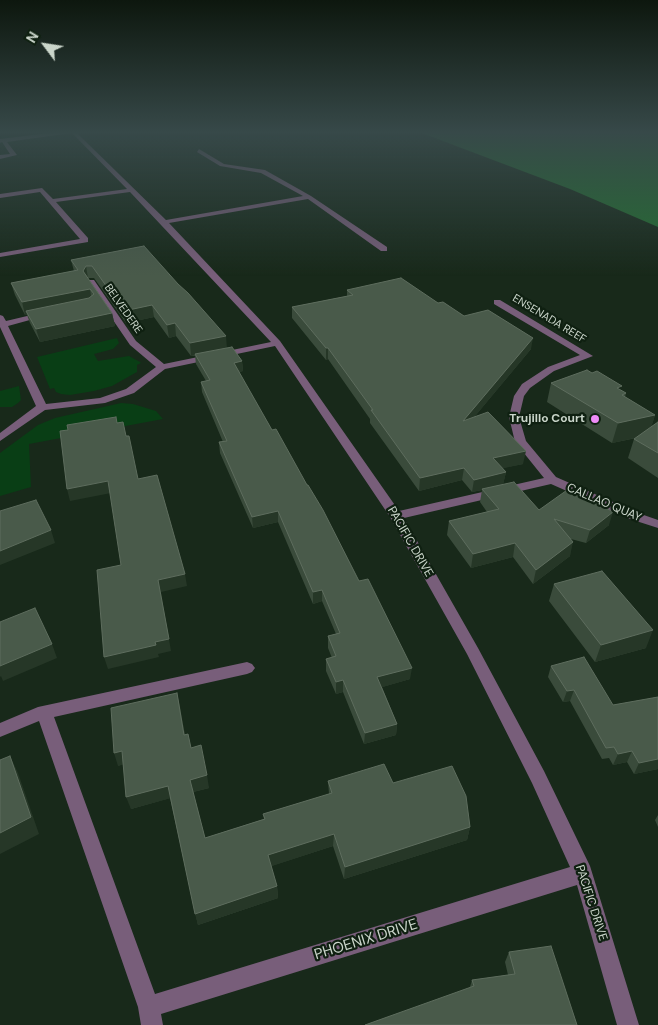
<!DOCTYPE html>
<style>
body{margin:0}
#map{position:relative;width:658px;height:1025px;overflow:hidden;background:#18291a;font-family:"DM Sans",sans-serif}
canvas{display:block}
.north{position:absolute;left:20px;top:20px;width:50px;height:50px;-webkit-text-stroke:4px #0f2011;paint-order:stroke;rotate:301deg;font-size:14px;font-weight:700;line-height:20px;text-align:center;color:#cad5ca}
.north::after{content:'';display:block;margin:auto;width:18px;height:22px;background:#cad5ca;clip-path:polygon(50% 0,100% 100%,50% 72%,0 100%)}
</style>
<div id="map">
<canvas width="658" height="1025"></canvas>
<div class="north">N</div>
</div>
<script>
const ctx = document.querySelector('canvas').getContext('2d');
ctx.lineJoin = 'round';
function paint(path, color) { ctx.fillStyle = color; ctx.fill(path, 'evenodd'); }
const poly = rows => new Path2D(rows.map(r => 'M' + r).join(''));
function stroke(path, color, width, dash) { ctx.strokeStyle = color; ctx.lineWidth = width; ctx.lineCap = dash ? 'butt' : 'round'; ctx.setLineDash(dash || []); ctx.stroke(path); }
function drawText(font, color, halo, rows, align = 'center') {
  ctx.font = font + ' "DM Sans",sans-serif'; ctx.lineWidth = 4.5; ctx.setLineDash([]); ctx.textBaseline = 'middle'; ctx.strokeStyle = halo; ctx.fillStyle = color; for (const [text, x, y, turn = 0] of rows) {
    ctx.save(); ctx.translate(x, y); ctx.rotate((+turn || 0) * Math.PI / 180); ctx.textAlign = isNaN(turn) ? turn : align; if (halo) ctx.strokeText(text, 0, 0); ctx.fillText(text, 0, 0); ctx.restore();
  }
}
paint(poly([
 [117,338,119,343,113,349,94,354,98,361,129,356,140,362,141,363,137,365,137,372,112,386,94,391,70,395,61,394,56,392,54,388,50,389,37,357],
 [19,386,21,400,18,403,12,407,0,407,0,391],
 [121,403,133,404,156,411,163,419,29,444,31,487,0,496,0,453,38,425,55,418]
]), '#093e15');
paint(poly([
 [419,132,658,132,658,227,570,189]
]), '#247031');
paint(poly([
 [57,132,76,132,166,220,303,196,261,173,220,166,197,152,199,149,224,164,265,170,311,196,387,247,387,251,381,251,308,199,169,223,280,341,399,511,544,478,515,442,509,417,514,396,522,384,548,367,580,355,494,304,494,300,500,300,593,356,554,371,530,388,524,396,519,417,526,441,556,477,638,513,658,520,658,528,630,519,551,484,404,518,478,648,544,771,590,866,639,1025,617,1025,577,885,161,1014,163,1025,141,1025,138,1007,39,721,0,737,0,723,38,707,247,662,252,664,255,668,252,672,247,674,54,717,155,994,570,867,532,783,467,654,390,517,275,346,165,369,134,393,105,403,45,410,0,441,0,433,36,406,0,327,0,315,3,316,6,321,44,312,48,315,8,326,46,404,100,398,126,389,156,367,130,345,87,282,88,280,94,280,136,341,164,364,271,342,130,192,56,202,88,238,88,242,0,257,0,253,80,239,40,192,0,198,0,194,42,188,53,199,127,189,72,133,7,142,17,155,0,159,0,155,10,154,2,142,0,143,0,139,57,132]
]), '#785e7a');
paint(poly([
 [144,246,227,348,242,361,243,371,239,372,410,679,382,687,397,724,396,735,364,744,343,692,336,694,326,671,326,659,332,658,328,648,328,636,336,634,322,601,313,604,278,522,253,528,220,453,219,442,223,442,202,392,201,382,206,381,196,364,195,356,191,356,176,336,169,338,154,317,126,323,94,278,88,278,112,313,115,326,40,342,30,323,27,315,25,315,15,295,11,283,74,271,71,260],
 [347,290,438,303,531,349,475,416,523,464,502,468,506,472,503,484,539,510,609,525,586,543,571,539,570,556,533,584,513,557,471,568,447,535,449,521,487,512,480,502,482,490,472,492,462,480,419,491,370,423,370,419,328,359,326,360,292,318,292,307,347,296],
 [551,383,621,390,626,393,625,397,655,415,651,427,658,422,658,478,628,458,634,439,636,438,612,443,547,402],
 [554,584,646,648,595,662,549,601],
 [551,666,613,705,658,697,658,769,634,774,627,762,613,765,609,758,602,759,570,701,563,702,548,677],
 [177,693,185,735,209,788,193,792,205,838,264,819,263,814,329,794,328,781,393,783,470,827,467,840,344,879,333,846,271,866,277,886,278,898,198,925,170,798,131,809,123,764,118,766],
 [658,815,658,827,655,820],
 [509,952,577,1025,470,987,472,980,508,975,505,962]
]), '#3a4b3b');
paint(poly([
 [86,266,88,278,83,271],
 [90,289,92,302,26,311,27,315,25,315,22,302],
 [152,305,154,317,126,323,124,311],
 [112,313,115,326,40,342,36,329],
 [175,323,176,336,169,338,167,325],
 [226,336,227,349,191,356,190,343],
 [533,338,531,349,461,433,463,421],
 [326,348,328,348,328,359,326,360],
 [242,361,243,371,235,373,234,363],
 [655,415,649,435,612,443,618,423],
 [526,451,523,464,491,471,493,458],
 [464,468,462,480,419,491,420,478],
 [506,472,503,485,482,489,482,490,472,492,474,480],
 [108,481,111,493,70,501,67,489],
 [278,511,278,522,253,528,252,517],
 [613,512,609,525,586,543,590,530],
 [51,530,55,543,0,565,0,551],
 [573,542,570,556,533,584,536,570],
 [515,543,513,557,471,568,473,554],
 [185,574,187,586,161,592,171,651,158,654,159,657,108,669,104,657,155,642,158,580],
 [322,590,322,601,313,604,313,592],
 [653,630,646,648,595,662,601,645],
 [52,644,57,658,3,681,1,676,0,677,0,666],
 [412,668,410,679,376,689,377,677],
 [343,680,343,692,336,694,336,682],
 [574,690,570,701,563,702,567,691],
 [177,693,180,706,187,748,184,735],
 [397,724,396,735,364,744,365,733],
 [122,751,125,764,118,766,114,753],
 [632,751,627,762,613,765,618,754],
 [10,756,18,773,39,834,0,854,0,833],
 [658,759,658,769,634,774,639,763],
 [207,775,209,788,193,792,190,780],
 [168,786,171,798,131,809,126,797],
 [470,827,467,840,344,879,345,867],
 [334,834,333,846,269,867,268,855],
 [277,886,278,898,198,925,195,914]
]), '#263727');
const building = poly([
 [144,246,178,284,188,293,226,336,190,343,175,323,167,325,152,305,124,311,92,266,86,266,83,271,112,313,36,329,26,311,89,298,94,294,90,289,22,302,11,283,78,270,71,260,144,246],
 [401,278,438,303,443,302,464,316,488,310,533,338,463,421,488,412,526,451,493,458,506,472,474,480,464,468,420,478,371,410,373,410,328,348,326,348,292,307,353,295,347,290,401,278],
 [232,347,242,361,234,363,272,430,276,429,307,485,308,485,323,510,359,581,368,579,412,668,377,677,397,724,365,733,343,680,336,682,326,659,336,656,328,636,340,633,322,590,313,592,278,511,252,517,219,442,227,441,201,382,210,380,195,354,232,347],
 [587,370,592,373,597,371,622,386,617,388,626,393,622,395,655,415,618,423,551,383,587,370],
 [116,417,117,423,123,422,126,436,129,436,138,479,157,475,185,574,158,580,169,639,155,642,156,645,104,657,97,570,121,565,108,481,67,489,60,431,68,430,67,425,116,417],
 [658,422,658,453,634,439,658,422],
 [514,482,539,510,570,488,613,512,590,530,554,519,573,542,536,570,515,543,473,554,449,521,499,509,482,489,514,482],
 [36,500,51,530,0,551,0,511,36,500],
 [602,571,653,630,601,645,554,584,602,571],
 [35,608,52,644,0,666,0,622,35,608],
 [584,657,613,705,658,697,658,759,639,763,632,751,618,754,614,747,606,748,574,690,567,691,551,666,584,657],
 [177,693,184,735,188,734,191,748,201,745,207,775,190,780,205,838,265,819,263,814,332,793,328,781,384,764,393,783,452,766,466,796,470,827,345,867,334,834,268,855,277,886,195,914,168,786,126,797,122,751,114,753,111,708,177,693],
 [10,756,31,817,0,833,0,760,10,756],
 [551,946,577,1025,365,1025,474,986,472,980,515,974,509,952,551,946]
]);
paint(building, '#495a4a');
stroke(building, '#5e6d5e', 1);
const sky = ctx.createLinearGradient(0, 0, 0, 276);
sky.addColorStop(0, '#0d170e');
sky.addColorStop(0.48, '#374949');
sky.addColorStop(1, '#37494900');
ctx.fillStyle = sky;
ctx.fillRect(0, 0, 658, 276);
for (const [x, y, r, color] of [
 [595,419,5,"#ee8bf7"]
]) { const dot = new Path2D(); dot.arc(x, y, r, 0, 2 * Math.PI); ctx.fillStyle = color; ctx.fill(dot); stroke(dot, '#0f2011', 2); }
drawText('11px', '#cad5ca', '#0f2011', [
 ["BELVEDERE",123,309,55],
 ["ENSENADA REEF",549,319,31]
]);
drawText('bold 12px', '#cad5ca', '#0f2011', [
 ["Trujillo Court",585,419]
], 'right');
drawText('12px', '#cad5ca', '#0f2011', [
 ["CALLAO QUAY",604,503,23],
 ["PACIFIC DRIVE",410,542,60],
 ["PACIFIC DRIVE",591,903,72]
]);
drawText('15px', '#cad5ca', '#0f2011', [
 ["PHOENIX DRIVE",366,940,-17]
]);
</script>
